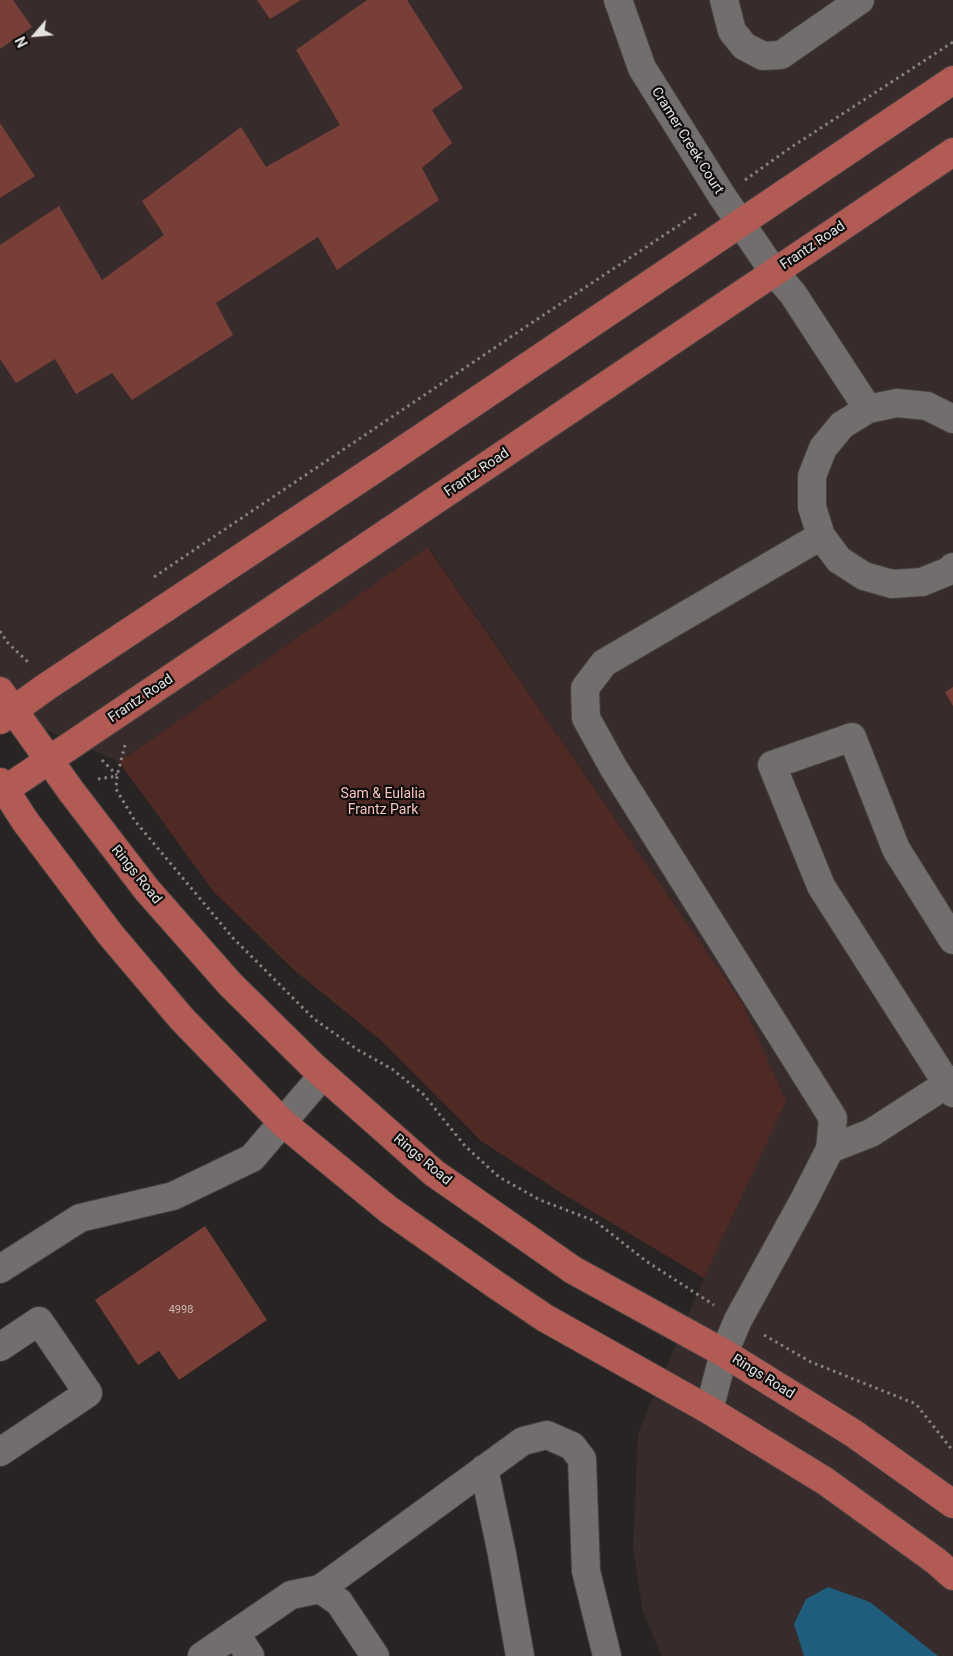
<!DOCTYPE html>
<style>
body{margin:0}
#map{position:relative;width:953px;height:1656px;overflow:hidden;background:#282423;font-family:Roboto,sans-serif}
canvas{display:block}
.north{position:absolute;left:10px;top:10px;width:50px;height:50px;-webkit-text-stroke:4px #0f0e0d;paint-order:stroke;rotate:243deg;font-size:14px;font-weight:700;line-height:20px;text-align:center;color:#e4e2e1}
.north::after{content:'';display:block;margin:auto;width:18px;height:22px;background:#e4e2e1;clip-path:polygon(50% 0,100% 100%,50% 72%,0 100%)}
</style>
<div id="map">
<canvas width="953" height="1656"></canvas>
<div class="north">N</div>
</div>
<script>
const ctx = document.querySelector('canvas').getContext('2d');
ctx.lineJoin = 'round';
function paint(path, color) { ctx.fillStyle = color; ctx.fill(path, 'evenodd'); }
const poly = rows => new Path2D(rows.map(r => 'M' + r).join(''));
function stroke(path, color, width, dash) { ctx.strokeStyle = color; ctx.lineWidth = width; ctx.lineCap = dash ? 'butt' : 'round'; ctx.setLineDash(dash || []); ctx.stroke(path); }
function drawText(font, color, halo, rows, align = 'center') {
  ctx.font = font + ' Roboto,sans-serif'; ctx.lineWidth = 4.5; ctx.setLineDash([]); ctx.textBaseline = 'middle'; ctx.strokeStyle = halo; ctx.fillStyle = color; for (const [text, x, y, turn = 0] of rows) {
    ctx.save(); ctx.translate(x, y); ctx.rotate((+turn || 0) * Math.PI / 180); ctx.textAlign = isNaN(turn) ? turn : align; if (halo) ctx.strokeText(text, 0, 0); ctx.fillText(text, 0, 0); ctx.restore();
  }
}
paint(poly([
 [0,0,953,0,953,1656,662,1656,643,1612,633,1549,638,1433,704,1278,785,1101,743,1004,429,547,119,762,0,709]
]), '#372c2b');
paint(poly([
 [428,547,743,1004,786,1101,704,1278,563,1194,481,1141,383,1042,294,970,214,892,119,762]
]), '#4f2a25');
paint(poly([
 [828,1587,870,1602,938,1656,804,1656,794,1624,806,1599]
]), '#205d7c');
paint(poly([
 [0,0,13,0,32,27,0,49],
 [257,0,301,0,270,19],
 [367,0,407,0,463,88,432,110,452,143,422,168,439,200,337,270,318,237,216,303,233,335,132,400,112,373,76,394,55,359,16,383,0,359,0,245,59,206,102,280,164,235,142,201,241,127,266,167,340,125,296,50],
 [0,123,35,176,0,198],
 [953,687,953,706,945,692],
 [205,1226,267,1320,179,1380,159,1351,138,1365,95,1300]
]), '#773f38');
const minor = poly([
 [618,0,642,68,722,196,774,272,793,294,868,409],
 [724,0,732,31,744,46,763,56,781,55,860,0],
 [953,419,927,406,897,403,868,409,842,425,823,448,812,476,812,507,821,536,839,560,864,576,892,584,922,582,949,571,953,567],
 [953,940,896,849,852,737,772,765,821,886,953,1093],
 [830,1149,871,1133,953,1080],
 [0,1269,80,1218,173,1196,252,1158,323,1075],
 [0,1347,39,1321,88,1393,0,1452],
 [709,1410,724,1353,738,1320,804,1200,830,1149,833,1118,613,767,586,718,585,688,604,663,821,536],
 [484,1469,502,1554,520,1656],
 [320,1589,523,1441,547,1435,572,1446,582,1459,586,1571,607,1656],
 [235,1633,250,1656],
 [202,1656,291,1595,320,1589,339,1602,375,1656]
]);
const major = poly([
 [0,691,71,791,147,890,230,984,313,1066,434,1173,573,1270,724,1353,853,1433,953,1504],
 [0,720,46,687,384,463,953,80],
 [0,782,25,821,110,934,182,1019,283,1123,389,1210,496,1285,545,1318,709,1410,825,1481,936,1561,953,1576],
 [0,793,953,152]
]);
stroke(minor, '#444040', 30);
stroke(major, '#444040', 30);
stroke(poly([
 [745,180,790,148,953,42],
 [154,577,530,324,699,212],
 [0,631,7,642,29,663],
 [125,745,117,776,116,789,135,821,233,938,314,1019,358,1050,392,1069,424,1095,465,1146,499,1177,540,1200,595,1221,646,1261,714,1305],
 [102,760,117,775],
 [98,779,117,776],
 [764,1335,811,1362,916,1404,953,1451]
]), '#858281', 3, [2.5, 4]);
stroke(minor, '#726e6d', 28);
stroke(major, '#b15b54', 28);
drawText('11px', '#c9b9b7', null, [
 ["4998",181,1310]
]);
drawText('14px', '#e4e2e1', '#0f0e0d', [
 ["Cramer Creek Court",687,141,58],
 ["Frantz Road",813,246,-34],
 ["Frantz Road",477,473,-34],
 ["Frantz Road",141,699,-34],
 ["Rings Road",136,875,51],
 ["Rings Road",422,1160,40],
 ["Rings Road",763,1377,32]
]);
drawText('14px', '#fcc4bc', '#0f0e0d', [
 ["Sam & Eulalia",383,794],
 ["Frantz Park",383,810]
]);
</script>
